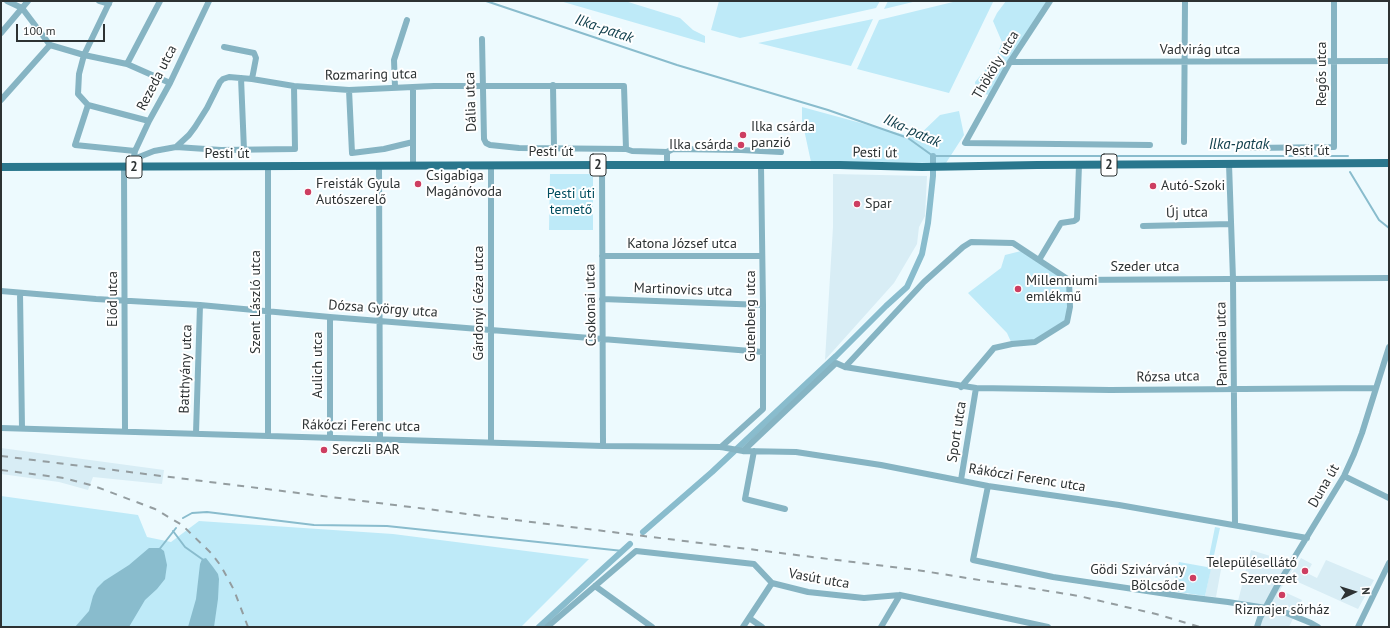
<!DOCTYPE html>
<meta charset="utf-8">
<style>
body{margin:0}
#map{position:relative;width:1390px;height:628px;overflow:hidden;background:#edfafe;font-family:"PT Sans",sans-serif}
canvas{display:block}
.frame{position:absolute;inset:0;border:2px solid #2d3233;pointer-events:none}
.north{position:absolute;left:1334px;top:572px;width:40px;height:40px;-webkit-text-stroke:3px #fff;paint-order:stroke;rotate:86deg;font-size:11px;font-weight:700;line-height:16px;text-align:center;color:#2d3233}
.north::after{content:'';display:block;margin:auto;width:14px;height:18px;background:#2d3233;clip-path:polygon(50% 0,100% 100%,50% 72%,0 100%)}
.scale{position:absolute;left:16px;top:24px;width:89px;height:18px;box-sizing:border-box;border:2px solid #2d3233;border-top:0;padding-left:5px;font-size:12px;line-height:14px;white-space:nowrap;color:#2d3233;-webkit-text-stroke:3px #fff;paint-order:stroke}
</style>
<div id="map">
<canvas width="1390" height="628"></canvas>
<div class="frame"></div>
<div class="north">N</div>
<div class="scale">100 m</div>
</div>
<script>
const ctx = document.querySelector('canvas').getContext('2d');
ctx.lineJoin = 'round';
function paint(path, color) { ctx.fillStyle = color; ctx.fill(path, 'evenodd'); }
const poly = rows => new Path2D(rows.map(r => 'M' + r).join(''));
function stroke(path, color, width, dash) { ctx.strokeStyle = color; ctx.lineWidth = width; ctx.lineCap = dash ? 'butt' : 'round'; ctx.setLineDash(dash || []); ctx.stroke(path); }
function drawText(font, color, halo, rows, align = 'center') {
  ctx.font = font + ' "PT Sans",sans-serif'; ctx.lineWidth = 4; ctx.setLineDash([]); ctx.textBaseline = 'middle'; ctx.strokeStyle = halo; ctx.fillStyle = color; for (const [text, x, y, turn = 0] of rows) {
    ctx.save(); ctx.translate(x, y); ctx.rotate((+turn || 0) * Math.PI / 180); ctx.textAlign = isNaN(turn) ? turn : align; if (halo) ctx.strokeText(text, 0, 0); ctx.fillText(text, 0, 0); ctx.restore();
  }
}
paint(poly([
 [833,174,927,176,925,216,919,227,917,244,894,283,825,360,833,227],
 [1,448,164,470,162,484,93,477,88,490,59,482,1,474],
 [1251,550,1296,564,1280,590,1302,600,1289,627,1254,627,1263,606,1238,601],
 [1301,558,1312,564,1307,573,1317,578,1326,560,1374,580,1358,609,1289,578],
 [1212,562,1222,564,1216,597,1205,596]
]), '#d8edf5');
paint(poly([
 [560,1,625,1,680,18,693,30,705,36,705,43],
 [719,1,880,1,876,8,740,38,711,30],
 [888,1,917,1,884,9],
 [957,1,993,2,949,93,857,69,879,20],
 [1006,1,1047,1,989,95,976,92,975,82,996,57,1002,42,993,21,997,13],
 [873,19,851,66,758,43],
 [802,107,916,138,940,115,959,111,964,135,946,163,811,162,802,120],
 [550,174,593,174,593,230,549,230],
 [1025,250,1069,280,1067,322,1035,342,1012,344,1007,333,968,293,1001,268,1005,255],
 [1,496,138,515,147,537,171,542,199,521,393,534,589,559,521,627,1,627],
 [1215,527,1220,528,1205,596,1172,591,1179,562,1207,567]
]), '#beeaf8');
paint(poly([
 [149,548,160,548,164,551,167,565,165,579,157,589,145,600,129,627,75,627,89,611,93,596,97,588,104,581,129,565],
 [206,558,213,567,218,574,219,579,218,599,214,627,188,627,196,599,200,564,202,559]
]), '#89bccd');
stroke(poly([
 [486,1,677,65,828,110,908,138,933,156,1348,156],
 [1350,172,1379,220,1389,228],
 [183,518,192,513,207,512,314,525,387,526,623,551],
 [173,531,185,547,202,559],
 [158,551,176,528]
]), '#89bccd', 2);
stroke(poly([
 [643,532,712,472,836,356,886,306,907,287,922,254,928,223,933,176,933,156],
 [539,627,630,544]
]), '#89bccd', 6);
stroke(poly([
 [7,1,22,8,50,45,84,55,127,64,170,83],
 [99,1,109,4],
 [110,1,84,55,79,74,78,94,88,105,149,121],
 [1050,1,1010,62,965,143,1150,145],
 [1,33,28,1],
 [482,39,484,139,486,143,490,145,519,148,626,149,632,151,667,152],
 [224,47,254,53,256,58,252,79],
 [1010,62,1389,61],
 [127,64,160,1],
 [241,78,244,150],
 [553,85,554,148],
 [395,87,394,60,407,20],
 [349,90,352,153,384,149,413,142],
 [1,100,50,45],
 [88,105,75,145,135,151],
 [1184,142,1185,1],
 [176,147,221,150,295,149,294,86],
 [1251,148,1334,147,1334,1],
 [134,159,154,151,176,147,189,135,195,127,207,108,220,82,223,79,229,77,252,79,294,86,349,90,434,86,624,86,626,149],
 [133,162,135,151,149,121,170,83,209,1],
 [1229,164,1233,279,1235,524],
 [491,165,491,441],
 [602,165,603,446],
 [667,165,667,152,673,149,741,150,781,152],
 [379,166,380,438],
 [413,166,413,87],
 [124,167,125,431],
 [268,167,268,436],
 [1143,226,1231,224],
 [602,256,762,256],
 [1039,260,1061,223,1074,221,1077,219,1079,165],
 [1,291,96,299,200,305,330,317,763,352],
 [20,293,22,428],
 [602,299,763,305],
 [330,317,330,437],
 [845,367,924,282,963,247,971,242,1013,243,1069,280,1389,278],
 [961,387,994,348,1012,344,1035,342,1067,322,1070,307,1069,280],
 [1,428,603,446,721,447,743,451,796,452,881,465,988,486,1119,505,1307,538],
 [196,433,200,305],
 [721,447,763,409,763,305,761,166],
 [743,451,836,363,845,367,976,388,1110,390,1376,388],
 [754,451,745,499,785,509],
 [1344,476,1389,498],
 [961,480,976,388],
 [988,486,973,560,1053,577,1187,597,1228,602,1266,608],
 [595,586,652,627],
 [1267,605,1311,623,1318,627],
 [749,618,762,627],
 [547,627,636,551,754,564,772,583,808,592,864,598,900,595,1048,627],
 [743,627,772,583],
 [881,627,900,595],
 [1257,627,1260,618,1277,586,1344,476,1354,454,1362,433,1389,347],
 [1358,627,1389,563]
]), '#86b4c3', 6);
stroke(poly([
 [1,167,602,165,840,165,922,167,1037,165,1389,163]
]), '#2a778d', 8);
stroke(poly([
 [1,456,917,570,1079,596,1156,614,1200,627],
 [1,470,64,478,94,486,155,509,182,525,211,553,221,566,234,590,248,627]
]), '#949da0', 2, [7, 7]);
for (const [x, y, r, color] of [
 [743,135,4,"#cd3e61"],
 [741,145,4,"#cd3e61"],
 [418,184,4,"#cd3e61"],
 [1153,186,4,"#cd3e61"],
 [308,192,4,"#cd3e61"],
 [857,204,4,"#cd3e61"],
 [1018,289,4,"#cd3e61"],
 [324,450,4,"#cd3e61"],
 [1305,571,4,"#cd3e61"],
 [1193,578,4,"#cd3e61"],
 [1282,595,4,"#cd3e61"]
]) { const dot = new Path2D(); dot.arc(x, y, r, 0, 2 * Math.PI); ctx.fillStyle = color; ctx.fill(dot); stroke(dot, '#fff', 1.5); }
for (const [x, y, w] of [
 [598,165,16],
 [1109,165,16],
 [134,167,16]
]) { const box = new Path2D(); box.roundRect(x - w / 2, y - 11, w, 22, 3); ctx.fillStyle = '#fff'; ctx.fill(box); stroke(box, '#2d3233', 1); }
drawText('bold 13px', '#2d3233', null, [
 ["2",598,165],
 ["2",1109,165],
 ["2",134,167]
]);
drawText('14px', '#2d3233', '#fff', [
 ["Vadvirág utca",1200,50],
 ["Thököly utca",996,65,-59],
 ["Regős utca",1322,74,-90],
 ["Rozmaring utca",371,75,-1],
 ["Rezeda utca",157,78,-63],
 ["Dália utca",471,102,-92],
 ["Pesti út",1307,151],
 ["Pesti út",551,152],
 ["Pesti út",875,153,1],
 ["Pesti út",227,154],
 ["Új utca",1187,213,-1],
 ["Katona József utca",682,244],
 ["Szeder utca",1145,267],
 ["Martinovics utca",683,290,2],
 ["Előd utca",113,299,-90],
 ["Szent László utca",256,302,-90],
 ["Gárdonyi Géza utca",479,303,-90],
 ["Csokonai utca",591,305,-91],
 ["Dózsa György utca",383,309,4],
 ["Gutenberg utca",751,316,-90],
 ["Pannónia utca",1222,344,-91],
 ["Aulich utca",318,365,-90],
 ["Batthyány utca",186,369,-88],
 ["Rózsa utca",1168,377,-1],
 ["Rákóczi Ferenc utca",361,426,1],
 ["Sport utca",957,432,-81],
 ["Rákóczi Ferenc utca",1027,478,9],
 ["Duna út",1324,486,-60],
 ["Vasút utca",819,579,10]
]);
drawText('14px', '#2d3233', '#fff', [
 ["Ilka csárda",751,127],
 ["panzió",751,143],
 ["Ilka csárda",733,145,"right"],
 ["Csigabiga",426,176],
 ["Magánóvoda",426,192],
 ["Freisták Gyula",316,184],
 ["Autószerelő",316,200],
 ["Autó-Szoki",1161,186],
 ["Spar",865,204],
 ["Millenniumi",1026,281],
 ["emlékmű",1026,297],
 ["Serczli BAR",332,450],
 ["Településellátó",1297,563,"right"],
 ["Szervezet",1297,579,"right"],
 ["Gödi Szivárvány",1185,570,"right"],
 ["Bölcsőde",1185,586,"right"],
 ["Rizmajer sörház",1282,610,"center"]
], 'left');
drawText('14px', '#004d5f', '#fff', [
 ["Pesti úti",571,194],
 ["temető",571,210]
]);
drawText('italic 15px', '#12404d', '#fff', [
 ["Ilka-patak",604,29,19],
 ["Ilka-patak",912,131,24],
 ["Ilka-patak",1239,145]
]);
</script>
